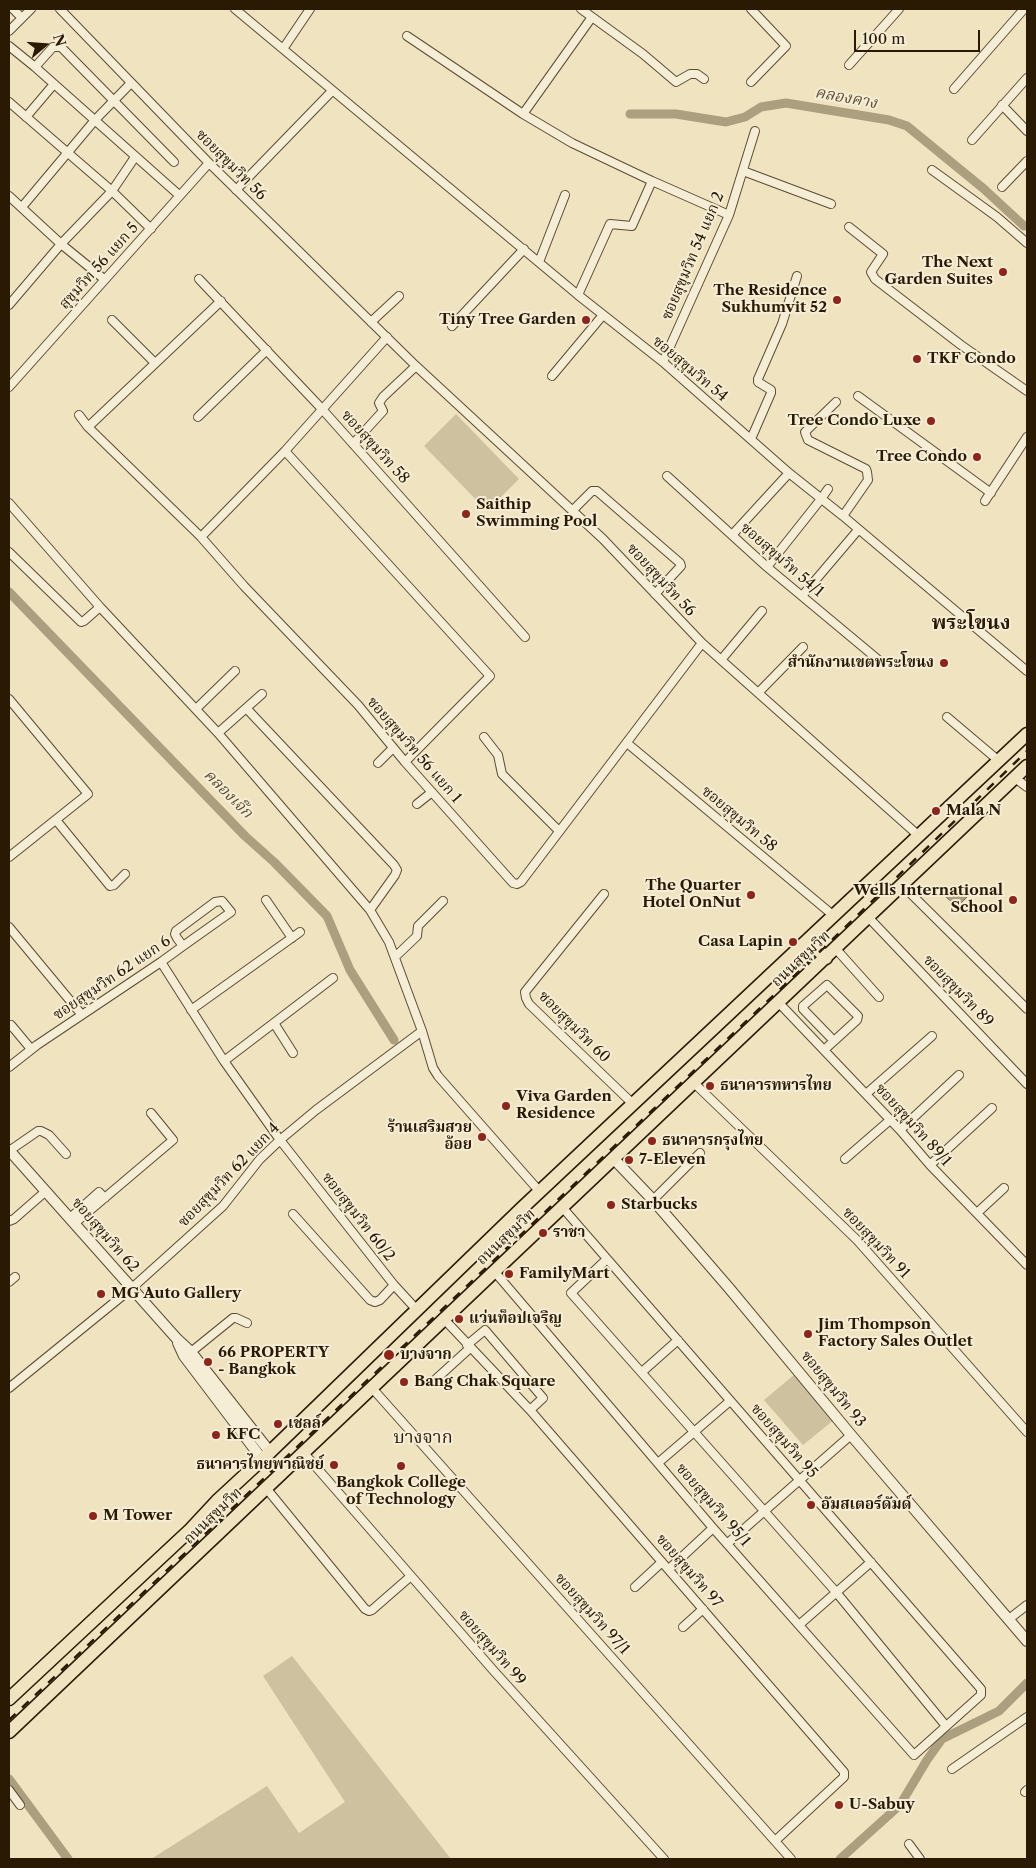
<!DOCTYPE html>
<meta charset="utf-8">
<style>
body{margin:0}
#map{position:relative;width:1036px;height:1868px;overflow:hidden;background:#efe3c0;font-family:"Libre Caslon Text",serif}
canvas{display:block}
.frame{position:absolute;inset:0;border:10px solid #2a1a03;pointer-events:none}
.north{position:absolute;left:20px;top:20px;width:50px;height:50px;-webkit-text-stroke:4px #f5edd6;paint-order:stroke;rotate:72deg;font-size:14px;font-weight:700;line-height:20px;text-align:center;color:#2a1a03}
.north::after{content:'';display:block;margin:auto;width:18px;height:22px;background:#2a1a03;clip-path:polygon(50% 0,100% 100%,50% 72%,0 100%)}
.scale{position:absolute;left:854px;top:30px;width:126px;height:22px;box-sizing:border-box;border:2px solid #2a1a03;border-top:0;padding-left:6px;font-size:15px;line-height:18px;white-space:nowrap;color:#2a1a03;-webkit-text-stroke:4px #f5edd6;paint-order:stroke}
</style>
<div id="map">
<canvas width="1036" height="1868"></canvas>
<div class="frame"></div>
<div class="north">N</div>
<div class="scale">100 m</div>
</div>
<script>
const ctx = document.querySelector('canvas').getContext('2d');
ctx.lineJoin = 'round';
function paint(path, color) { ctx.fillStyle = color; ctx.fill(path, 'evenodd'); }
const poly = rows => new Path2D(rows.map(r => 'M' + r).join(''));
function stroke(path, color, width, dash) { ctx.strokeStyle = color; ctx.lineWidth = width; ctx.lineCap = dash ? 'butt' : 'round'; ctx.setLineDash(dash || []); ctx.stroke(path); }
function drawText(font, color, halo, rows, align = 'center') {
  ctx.font = font + ' "Libre Caslon Text","Noto Serif Thai",serif'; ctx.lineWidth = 4; ctx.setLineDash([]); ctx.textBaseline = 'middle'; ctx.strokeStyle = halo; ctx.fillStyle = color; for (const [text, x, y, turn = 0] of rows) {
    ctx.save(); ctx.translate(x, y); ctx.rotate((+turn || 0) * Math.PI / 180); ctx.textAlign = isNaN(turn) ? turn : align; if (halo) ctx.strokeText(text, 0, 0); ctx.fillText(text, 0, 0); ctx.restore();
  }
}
paint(poly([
 [456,414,519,479,487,511,424,446],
 [795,1374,835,1419,803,1445,764,1400],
 [292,1656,451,1859,151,1859,267,1786,299,1833,345,1802,263,1676]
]), '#cec1a0');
const water = poly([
 [955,886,967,897,957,907,945,896,955,886]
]);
paint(water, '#ac9f80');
stroke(water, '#786a4e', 1);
stroke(poly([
 [630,114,676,114,726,122,745,117,761,107,786,103,889,120,907,126,984,189,1024,226],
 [9,592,245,836,274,862,327,916,350,970,394,1040],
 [9,1779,68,1859],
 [840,1859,900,1805,927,1760,942,1739,999,1711,1027,1683]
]), '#ac9f80', 9);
const minor = poly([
 [13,9,22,18],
 [60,9,209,163,416,366,603,539,702,643,919,836],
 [235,9,283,49],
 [310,9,283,49,578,295,663,362,789,473,843,516,1027,671],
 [581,9,643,54,676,82,690,74,697,74,704,79],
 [9,31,31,9],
 [407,36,523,114,572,143,652,181,729,215],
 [9,46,35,67,179,195],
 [849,65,899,9],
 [35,67,53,47,61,47,174,162],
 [751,82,786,46,751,9],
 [954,89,1024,9],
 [9,102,112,191,151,229],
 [1002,105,1027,131],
 [523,114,592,17],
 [26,117,54,84],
 [972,140,1027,78],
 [932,170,997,217,1027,243],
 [743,171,831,204],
 [1002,187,1027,161],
 [236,190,332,91],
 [9,196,61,244,104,279],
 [22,207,95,120,131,83],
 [849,227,883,254,871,272,875,279,961,345,1027,391],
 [539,262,565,195],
 [199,279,322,409,525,637],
 [578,295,610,224,632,226,652,181],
 [9,305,61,244,112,191,135,157],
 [112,320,155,363],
 [371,322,399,296],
 [452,326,524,249],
 [663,362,729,215,755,131],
 [552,376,603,315],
 [9,387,209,163],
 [858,396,991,493],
 [836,402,805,432,808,440,866,469,867,472,868,480,843,516],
 [79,415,88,427,201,537,244,586,358,705,405,762,513,883,517,884,521,882,702,643],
 [198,417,267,350],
 [88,427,221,301],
 [751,439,771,393,771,390,758,382,758,379,782,324,797,276],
 [353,444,383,411,379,403,383,397,416,366],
 [285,451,490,676,405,762],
 [667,476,767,567,881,662],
 [985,501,1027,437],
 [9,503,100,607,218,733,370,910,389,942,422,1031,433,1068,438,1076,540,1192],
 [573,510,592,491,597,491,680,563,681,566,655,594],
 [733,534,789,473],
 [201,537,285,451,387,337],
 [9,552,81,622,84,621,100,607],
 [767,567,821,499,828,489],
 [802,596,858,530],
 [721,660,762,611],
 [758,693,803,647],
 [9,699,88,794,9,857],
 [196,709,235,671],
 [247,709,394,865,397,870,395,875,370,910],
 [947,717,999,761],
 [218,733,262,694],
 [484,737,498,755,502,774,559,831],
 [627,743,834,916],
 [378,763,393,748],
 [1015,778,1027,787],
 [417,804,432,792],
 [56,820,110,886,114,885,125,874],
 [902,885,1027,1009],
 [604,894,525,992,526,998,529,1004,633,1104],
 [266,900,292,938],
 [869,918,1027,1084],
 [9,927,82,1015],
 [836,949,879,997],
 [395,957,417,936,418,926,443,901],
 [161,962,224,1061,280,1140,394,1285,416,1309],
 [779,1003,900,1130,930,1165,1027,1265],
 [191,1010,300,932],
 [274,1023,293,1053],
 [9,1027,11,1025,31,1049],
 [824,1050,834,1041,803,1009,803,1006,827,985,858,1016,857,1020,834,1041],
 [224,1061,333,978],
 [9,1067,37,1045,161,962,183,946,231,912,222,901,215,902,176,931,175,934,177,938,183,946],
 [693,1082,857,1240,1027,1432],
 [866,1094,932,1036],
 [900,1130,959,1075],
 [9,1151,38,1131,41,1131,49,1135,66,1154],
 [845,1159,890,1120],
 [930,1165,992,1108],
 [653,1200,700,1153],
 [977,1213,1004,1188],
 [293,1214,370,1300,375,1302,380,1300,394,1285],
 [70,1218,99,1192,105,1198],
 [9,1221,14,1219,46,1191],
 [75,1223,173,1140,151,1113],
 [607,1259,571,1293,836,1592,946,1726],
 [494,1271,713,1528,914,1755,981,1695,981,1689,562,1207],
 [9,1282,15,1277],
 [443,1318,530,1410,844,1772,844,1777,775,1841],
 [467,1345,485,1330,543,1398,530,1410],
 [191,1352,233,1318,236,1318,247,1323],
 [642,1372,678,1340],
 [436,1379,470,1348],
 [9,1388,132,1288,223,1206,260,1159,280,1140,316,1110,422,1031],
 [372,1388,791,1859],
 [303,1452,493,1670,664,1859],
 [658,1463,730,1401],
 [266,1488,365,1609,369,1611,372,1610,411,1576],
 [728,1543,851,1435],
 [669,1569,713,1528],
 [635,1587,662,1562],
 [1009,1619,1027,1605],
 [799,1625,871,1562],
 [683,1627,703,1609],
 [952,1769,1027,1717],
 [9,1790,20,1805],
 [1025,1792,1027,1790],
 [909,1844,920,1859]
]);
const tertiary = poly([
 [9,1150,177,1339,191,1352,270,1452],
 [613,1158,653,1200,729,1288,851,1435,1027,1641],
 [178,1343,184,1356,262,1459]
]);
const primary = poly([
 [808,940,826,958],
 [9,1699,189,1531,217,1501,270,1452,521,1209,1027,734],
 [9,1732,1027,766]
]);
stroke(minor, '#5b4c32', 10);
stroke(tertiary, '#5b4c32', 12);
stroke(primary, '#2a1a03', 15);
stroke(minor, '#f5edd6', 8);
stroke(tertiary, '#f5edd6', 10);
stroke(primary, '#efe3c0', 12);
stroke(poly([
 [9,1720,833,939,1027,751]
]), '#2a1a03', 2.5, [9, 9]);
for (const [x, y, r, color] of [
 [1003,272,5,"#8f2418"],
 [837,300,5,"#8f2418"],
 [586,320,5,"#8f2418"],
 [917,359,5,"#8f2418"],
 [931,421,5,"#8f2418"],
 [977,457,5,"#8f2418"],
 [466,514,5,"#8f2418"],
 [944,663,5,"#8f2418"],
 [936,811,5,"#8f2418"],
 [751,895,5,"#8f2418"],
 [1013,900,5,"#8f2418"],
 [793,942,5,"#8f2418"],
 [710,1086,5,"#8f2418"],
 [506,1106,5,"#8f2418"],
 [482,1137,5,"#8f2418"],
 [652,1141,5,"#8f2418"],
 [629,1160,5,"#8f2418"],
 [611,1205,5,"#8f2418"],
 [543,1233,5,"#8f2418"],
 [509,1274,5,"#8f2418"],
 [101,1294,5,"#8f2418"],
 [459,1319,5,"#8f2418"],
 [808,1334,5,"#8f2418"],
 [389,1355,6,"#8f2418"],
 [208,1362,5,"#8f2418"],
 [404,1382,5,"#8f2418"],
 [278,1424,5,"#8f2418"],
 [216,1435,5,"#8f2418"],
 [334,1465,5,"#8f2418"],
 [401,1466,5,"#8f2418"],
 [811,1505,5,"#8f2418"],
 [93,1516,5,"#8f2418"],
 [839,1805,5,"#8f2418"]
]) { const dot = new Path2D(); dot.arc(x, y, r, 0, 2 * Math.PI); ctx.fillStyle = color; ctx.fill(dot); stroke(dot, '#f5edd6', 2); }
drawText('15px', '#2a1a03', '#f5edd6', [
 ["ซอยสุขุมวิท 56",231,165,45],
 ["ซอยสุขุมวิท 54 แยก 2",693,256,-67],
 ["สุขุมวิท 56 แยก 5",99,266,-48],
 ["ซอยสุขุมวิท 54",690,369,40],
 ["ซอยสุขุมวิท 58",375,447,48],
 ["ซอยสุขุมวิท 54/1",782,560,41],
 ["ซอยสุขุมวิท 56",661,580,47],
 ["ซอยสุขุมวิท 56 แยก 1",414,750,49],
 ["ซอยสุขุมวิท 58",739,819,40],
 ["ถนนสุขุมวิท",801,959,-43],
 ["ซอยสุขุมวิท 62 แยก 6",112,978,-34],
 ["ซอยสุขุมวิท 89",958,991,46],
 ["ซอยสุขุมวิท 60",574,1027,45],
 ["ซอยสุขุมวิท 89/1",913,1125,48],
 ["ซอยสุขุมวิท 62 แยก 4",229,1175,-46],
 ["ซอยสุขุมวิท 60/2",358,1217,52],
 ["ซอยสุขุมวิท 62",105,1235,49],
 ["ถนนสุขุมวิท",506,1237,-43],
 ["ซอยสุขุมวิท 91",876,1243,47],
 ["ซอยสุขุมวิท 93",833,1389,51],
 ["ซอยสุขุมวิท 95",784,1441,49],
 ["ซอยสุขุมวิท 95/1",713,1505,49],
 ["ถนนสุขุมวิท",213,1516,-44],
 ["ซอยสุขุมวิท 97",689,1571,49],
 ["ซอยสุขุมวิท 97/1",592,1614,48],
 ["ซอยสุขุมวิท 99",492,1648,49]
]);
drawText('bold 15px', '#2a1a03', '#f5edd6', [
 ["The Next",993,263,"right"],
 ["Garden Suites",993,280,"right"],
 ["The Residence",827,291,"right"],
 ["Sukhumvit 52",827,308,"right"],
 ["Tiny Tree Garden",576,320,"right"],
 ["TKF Condo",927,359],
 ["Tree Condo Luxe",921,421,"right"],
 ["Tree Condo",967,457,"right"],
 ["Saithip",476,505],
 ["Swimming Pool",476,522],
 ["สำนักงานเขตพระโขนง",934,663,"right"],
 ["Mala N",946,811],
 ["The Quarter",741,886,"right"],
 ["Hotel OnNut",741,903,"right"],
 ["Wells International",1003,891,"right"],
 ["School",1003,908,"right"],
 ["Casa Lapin",783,942,"right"],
 ["ธนาคารทหารไทย",720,1086],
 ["Viva Garden",516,1097],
 ["Residence",516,1114],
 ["ร้านเสริมสวย",472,1128,"right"],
 ["อ้อย",472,1145,"right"],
 ["ธนาคารกรุงไทย",662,1141],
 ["7-Eleven",639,1160],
 ["Starbucks",621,1205],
 ["ราชา",553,1233],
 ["FamilyMart",519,1274],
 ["MG Auto Gallery",111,1294],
 ["แว่นท็อปเจริญ",469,1319],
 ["Jim Thompson",818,1325],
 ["Factory Sales Outlet",818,1342],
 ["66 PROPERTY",218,1353],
 ["- Bangkok",218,1370],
 ["บางจาก",400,1355],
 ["Bang Chak Square",414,1382],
 ["เชลล์",288,1424],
 ["KFC",226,1435],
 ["ธนาคารไทยพาณิชย์",324,1465,"right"],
 ["Bangkok College",401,1483,"center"],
 ["of Technology",401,1500,"center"],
 ["อัมสเตอร์ดัมด์",821,1505],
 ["M Tower",103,1516],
 ["U-Sabuy",849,1805]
], 'left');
drawText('italic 16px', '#5e4f35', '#f5edd6', [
 ["คลองคาง",846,98,10],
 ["คลองเจ๊ก",228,794,45]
]);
drawText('18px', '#2a1a03', '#f5edd6', [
 ["บางจาก",423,1438]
]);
drawText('bold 20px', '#2a1a03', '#f5edd6', [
 ["พระโขนง",971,623]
]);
</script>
